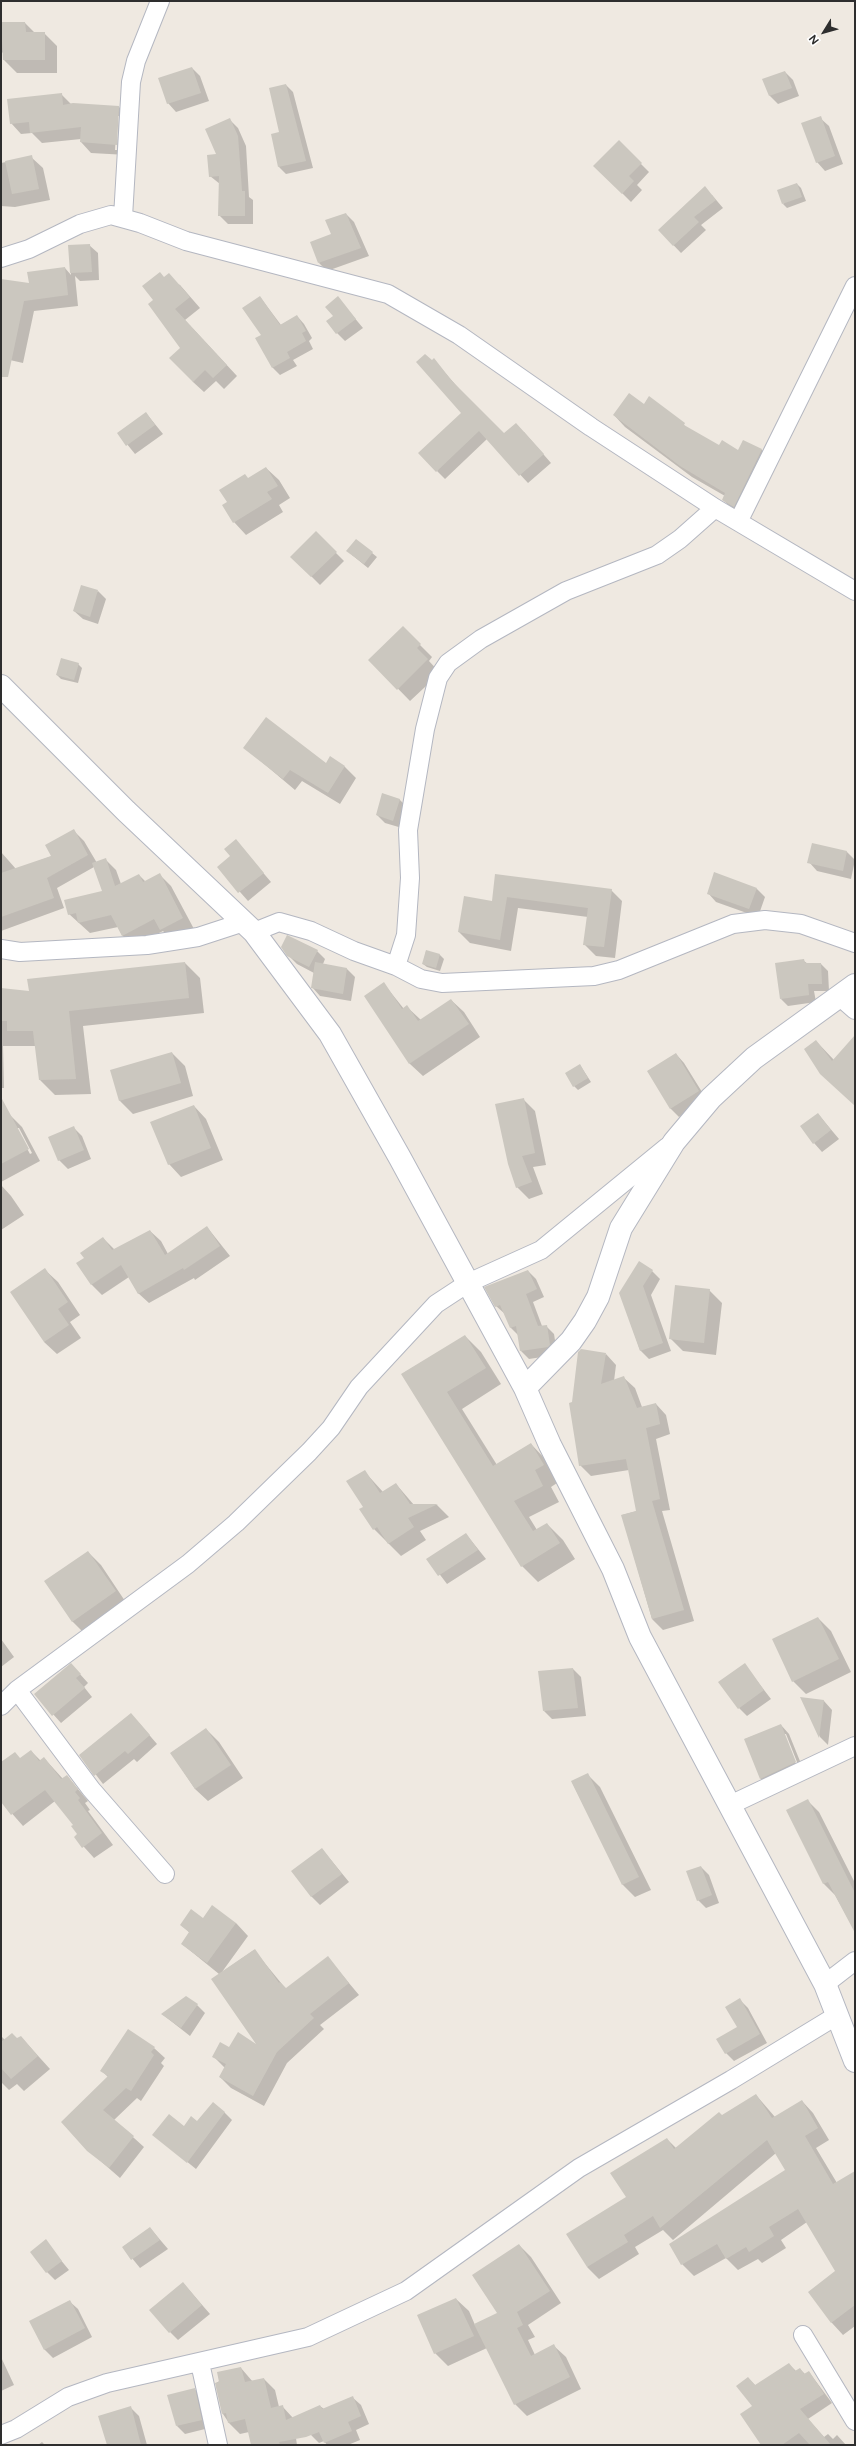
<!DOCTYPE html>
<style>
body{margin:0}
#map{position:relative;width:856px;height:2446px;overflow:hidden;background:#efe9e1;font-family:Figtree,sans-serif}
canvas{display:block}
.frame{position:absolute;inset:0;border:2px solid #2e2e2e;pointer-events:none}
.north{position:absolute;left:804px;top:12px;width:40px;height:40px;-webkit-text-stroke:3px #fff;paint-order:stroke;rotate:233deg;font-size:11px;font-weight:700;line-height:16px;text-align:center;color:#2e2e2e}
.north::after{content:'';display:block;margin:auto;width:14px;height:18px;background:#2e2e2e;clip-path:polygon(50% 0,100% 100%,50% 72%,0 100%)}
</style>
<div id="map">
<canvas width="856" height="2446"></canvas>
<div class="frame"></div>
<div class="north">N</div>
</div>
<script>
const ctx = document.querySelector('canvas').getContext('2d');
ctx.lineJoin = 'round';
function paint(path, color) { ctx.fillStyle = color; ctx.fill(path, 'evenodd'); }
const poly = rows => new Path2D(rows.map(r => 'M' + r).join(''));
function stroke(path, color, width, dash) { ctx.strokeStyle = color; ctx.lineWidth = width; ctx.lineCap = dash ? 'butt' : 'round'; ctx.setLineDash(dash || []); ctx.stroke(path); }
paint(poly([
 [1,23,25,23,35,33,44,33,57,46,57,73,17,73,4,60,4,54,1,51],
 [192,68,200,76,209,101,176,112,168,103],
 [785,72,793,80,799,96,778,104,770,96,764,80],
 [286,85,293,92,313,168,286,174,279,167],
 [61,94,71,104,119,107,129,118,127,155,91,153,81,142,81,139,42,143,32,133,21,134,11,123],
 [117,116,119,116,117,150,115,150],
 [820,118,829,126,843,164,825,171,817,162],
 [229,119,238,128,246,146,249,197,253,200,253,224,228,224,219,215,220,184,210,176],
 [619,142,649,172,637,185,642,190,631,202,595,166],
 [1,149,1,163,31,157,43,168,50,200,15,207,1,206],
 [797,184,801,188,806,201,787,208,783,204],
 [712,195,723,208,701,225,706,230,681,253,659,230],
 [346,214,354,222,369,256,327,271,319,263,332,235],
 [89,245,98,253,99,280,80,281,75,276,78,306,34,311,23,363,1,358,1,280,30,284,65,268,71,275,69,246],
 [165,278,180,285,200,308,185,320,237,376,224,389,216,381,204,392,193,382,182,348,155,300],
 [260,297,281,325,297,316,304,324,312,338,309,341,313,349,293,360,297,366,280,375,273,368,257,339,262,336],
 [338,298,363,328,345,341,337,333,334,317],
 [434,360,461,391,504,434,524,432,551,463,528,483,487,439,445,479,437,471,463,413,432,362],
 [649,397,690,430,719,446,739,451,743,441,762,450,773,461,735,511,723,500,725,496,692,477,625,427,614,415,644,405],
 [146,413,163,434,135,454,118,433],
 [266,468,279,480,290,498,279,505,283,512,246,535,234,522,228,503,248,479],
 [316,533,344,561,320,585,292,557],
 [356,540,377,557,368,568,352,555],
 [98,591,106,599,98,624,83,619,74,611],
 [403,628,432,657,429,661,440,673,410,701,370,660],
 [78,664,82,668,78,683,61,679,57,675],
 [244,747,326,764,330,758,345,767,356,778,340,804,302,781,295,790],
 [399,799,408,808,402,828,385,823,377,815],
 [74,831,84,841,97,863,105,859,116,870,121,884,139,875,146,882,160,875,171,886,194,929,172,940,163,931,133,946,122,935,118,927,90,933,69,914,103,892,94,867,57,888,64,908,1,931,1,852,16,869,52,856],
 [236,841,271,882,248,901,218,867,231,856],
 [813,844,847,852,855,860,851,879,817,871,809,862],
 [496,875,611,890,622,901,615,958,596,956,585,945,588,917,518,908,511,951,470,943,459,932,493,902],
 [757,889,765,897,758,917,716,902,708,893],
 [317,951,325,959,323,964,347,969,355,977,351,1001,320,996,312,987,314,973,297,964,288,955],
 [426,951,440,955,444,959,440,971,427,967,423,964],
 [804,961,808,964,821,964,828,971,829,991,814,991,816,1002,788,1006,781,999],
 [185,963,200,978,204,1013,83,1026,91,1094,55,1095,40,1080,36,1046,3,1046,4,1088,1,1088,1,989,30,992],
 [384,984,404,1009,407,1007,421,1020,451,1000,464,1012,480,1037,423,1076,410,1064,365,996],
 [855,1037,855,1106,816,1041,834,1060],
 [172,1053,185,1066,193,1096,133,1114,120,1101,111,1071],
 [676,1054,684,1063,707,1100,679,1117,671,1109,648,1071],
 [580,1065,591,1082,578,1090,574,1086],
 [523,1099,535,1111,546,1165,533,1167,543,1194,529,1199,517,1187],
 [194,1106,206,1119,223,1160,181,1177,169,1164],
 [818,1114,839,1139,822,1152,814,1143],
 [10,1115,22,1127,40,1161,1,1182,1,1120],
 [16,1128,19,1128,32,1153,30,1154],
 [73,1127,82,1136,91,1159,68,1169,59,1160],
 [1,1185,11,1196,24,1215,1,1230],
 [207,1227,230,1256,195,1280,194,1278,149,1303,138,1293,129,1277,102,1295,92,1285,78,1263,85,1258,103,1238,115,1250,150,1231,161,1241,168,1254],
 [45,1270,58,1282,80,1315,70,1322,81,1338,57,1354,44,1342],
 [528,1271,536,1279,544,1297,533,1302,542,1326,546,1326,554,1334,557,1353,555,1355,529,1359,521,1351,519,1336,511,1328,505,1314,496,1306],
 [652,1271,660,1279,651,1295,671,1351,649,1359,640,1350,620,1293],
 [709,1290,722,1303,716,1355,683,1351,670,1338],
 [465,1336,481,1352,501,1384,462,1409,497,1465,531,1444,546,1460,560,1481,551,1487,559,1502,529,1517,537,1530,547,1524,563,1540,575,1559,538,1582,522,1566,402,1374],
 [606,1354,616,1365,614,1381,624,1378,635,1388,642,1407,656,1404,666,1415,670,1434,656,1439,670,1510,662,1511,694,1621,663,1630,652,1619,622,1515,637,1511,629,1470,591,1476,580,1465,573,1403],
 [364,1471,383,1492,396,1484,414,1505,437,1505,449,1517,420,1531,426,1540,401,1556,374,1529,364,1507],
 [466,1534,486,1559,447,1584,428,1559],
 [88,1552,101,1565,127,1604,85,1634,72,1621],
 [818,1618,831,1631,851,1672,806,1694,793,1681],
 [1,1639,14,1657,1,1667],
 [744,1664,771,1699,747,1716,739,1708],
 [573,1669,581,1677,586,1716,552,1719,544,1711],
 [79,1673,88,1683,84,1687,92,1697,61,1723,35,1694],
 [802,1699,824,1701,832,1710,828,1745,820,1737],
 [139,1723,157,1744,137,1762,134,1759,103,1784,81,1755],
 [781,1725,789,1734,804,1771,769,1787,761,1779,745,1739],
 [784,1734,786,1734,799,1767,797,1767],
 [206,1729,219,1742,243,1778,208,1801,195,1789,171,1753],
 [31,1751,41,1761,44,1758,63,1779,67,1776,88,1801,85,1803,90,1810,88,1811,113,1845,94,1858,75,1837,78,1835,75,1825,55,1801,23,1826,1,1801,1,1764,21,1759],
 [587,1774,600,1787,651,1890,635,1897,623,1885,572,1782],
 [808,1801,819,1812,855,1883,855,1931,835,1895,824,1884,787,1811],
 [322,1849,349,1882,320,1905,311,1896],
 [701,1867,709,1875,719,1903,706,1908,698,1900],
 [203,1919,236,1923,248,1936,222,1972,254,1950,286,1989,328,1958,359,1995,320,2025,324,2029,287,2063,264,2106,231,2088,220,2077,225,2068,214,2057,230,2048,260,2048,219,1974,182,1944,190,1933,181,1925],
 [740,2000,748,2008,767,2043,734,2061,726,2053,738,2028],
 [197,2005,205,2013,190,2036,162,2014],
 [2,2037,5,2040,18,2039,21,2037,50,2069,24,2091,17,2084,9,2090,1,2082],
 [154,2048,165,2058,161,2063,164,2066,141,2101,137,2098,114,2120,144,2147,120,2178,88,2150,108,2077,102,2071],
 [756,2095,775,2117,802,2101,813,2113,829,2140,816,2148,837,2183,855,2172,855,2326,843,2335,832,2323,809,2292,837,2272,807,2222,781,2240,786,2248,762,2263,758,2259,738,2270,726,2258,694,2276,682,2264,787,2171,776,2153,673,2240,663,2230,635,2247,639,2254,599,2279,587,2267,627,2197,667,2139,676,2148],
 [224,2112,232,2120,196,2169,154,2135,184,2127],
 [150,2228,168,2249,140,2268,123,2247],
 [45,2241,69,2270,55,2280,47,2272],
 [519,2245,531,2257,561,2303,528,2325,535,2337,528,2340,535,2355,554,2346,566,2357,581,2389,527,2416,515,2404,487,2348,448,2366,435,2353,456,2299,469,2311,475,2325,499,2313],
 [183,2283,210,2314,178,2340,170,2332],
 [69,2301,78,2309,92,2337,53,2358,45,2350,30,2322],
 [1,2357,14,2385,1,2391],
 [789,2364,796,2371,800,2369,805,2374,809,2372,832,2403,808,2419,824,2437,828,2434,833,2439,837,2435,846,2445,762,2445,748,2378,756,2386],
 [241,2368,253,2382,264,2379,275,2390,279,2407,282,2406,293,2418,297,2445,252,2445,249,2432,240,2434,229,2423,223,2414,216,2383],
 [194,2389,203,2397,209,2428,185,2434,177,2426],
 [352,2397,361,2405,369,2424,356,2430,360,2440,348,2445,327,2445,324,2441,319,2443,311,2435,320,2406,324,2409],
 [130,2407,139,2416,147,2445,108,2445],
 [42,2442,45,2445,38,2445]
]), '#0003');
paint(poly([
 [1,22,25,22,26,32,45,32,45,60,3,60],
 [192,67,201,93,167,104,158,78],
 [785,71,792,88,769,96,762,79],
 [286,84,306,161,278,167,271,134,279,132,269,88],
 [62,93,63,105,73,103,119,106,117,145,80,142,81,127,30,133,29,122,10,124,7,99],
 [821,116,835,156,816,163,801,123],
 [230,118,238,136,242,191,245,191,245,216,218,216,219,176,209,177,207,155,216,154,205,129],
 [619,140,642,163,629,176,634,181,622,194,593,166],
 [32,155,39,189,12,194,5,161],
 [797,183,802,197,782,204,777,190],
 [705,186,716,200,694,217,699,222,673,246,658,230],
 [346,213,361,248,318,263,310,242,331,234,325,220],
 [90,244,92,272,70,273,68,245],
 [65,267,68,295,24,301,8,377,1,377,1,279,29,283,27,272],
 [160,272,164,277,169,273,190,297,175,309,227,365,213,378,205,370,193,382,169,358,180,348,148,304,153,300,142,286],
 [260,296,280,325,297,315,306,331,302,333,306,341,287,352,290,358,272,368,255,338,261,335,242,308],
 [338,296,356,319,336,334,326,321,333,316,325,307],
 [425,354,432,360,434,358,452,381,504,433,516,423,544,454,519,476,479,431,436,472,418,453,461,413,416,362],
 [629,393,644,404,649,396,685,423,684,425,719,445,722,440,738,450,743,440,762,449,734,507,722,500,725,493,680,466,613,415],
 [146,412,155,425,126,446,117,433],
 [266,467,278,486,267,492,272,499,233,523,222,505,227,502,219,490,245,474,248,478],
 [316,531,337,552,311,577,290,557],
 [356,539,373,552,364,564,346,551],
 [81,585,98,590,90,617,73,611],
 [403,626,421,644,417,648,428,659,397,690,368,660],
 [61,658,79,663,74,680,56,675],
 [266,717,326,763,330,756,345,766,328,793,290,770,283,779,243,748],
 [382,793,400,799,393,821,376,815],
 [74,829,88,855,47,878,54,898,1,917,1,873,51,856,45,845],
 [236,839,264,873,238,893,217,867,230,856,224,849],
 [812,843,847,851,843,871,807,863],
 [106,858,115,886,139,874,143,882,160,873,183,918,160,930,154,919,122,936,111,915,78,923,76,913,68,915,64,900,102,891,92,863],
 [714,872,757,888,749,909,707,894],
 [495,874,612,889,604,947,583,945,588,908,507,897,500,940,458,932,464,896,492,901],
 [287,935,318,950,309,967,287,956,281,947],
 [426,950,440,954,436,968,422,964],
 [804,959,805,963,821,963,822,984,808,984,809,995,780,999,775,963],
 [185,962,189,998,69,1011,76,1079,39,1080,33,1031,7,1031,7,1021,1,1021,1,988,29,991,27,979],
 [315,962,347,968,343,994,311,988],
 [384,982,402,1009,407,1005,418,1021,451,999,469,1024,409,1064,364,996],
 [855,1035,855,1106,820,1074,804,1049,816,1040,832,1061],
 [172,1052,181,1083,119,1101,110,1070],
 [676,1053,699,1091,670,1109,647,1071],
 [580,1064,588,1078,573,1087,565,1073],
 [1,1097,29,1149,1,1164],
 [524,1098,535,1153,522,1156,532,1182,516,1188,508,1164,495,1104],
 [194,1105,211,1148,168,1165,150,1122],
 [818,1113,831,1130,813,1144,800,1126],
 [74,1126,84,1150,58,1161,48,1137],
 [207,1226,220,1246,184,1270,183,1268,138,1294,121,1265,91,1285,76,1263,84,1258,80,1253,103,1237,112,1250,150,1230,165,1255],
 [639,1261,653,1270,643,1286,663,1343,640,1351,619,1293],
 [45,1268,68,1302,58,1309,69,1325,44,1342,10,1292],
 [528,1270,537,1289,526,1294,538,1326,547,1325,550,1345,548,1347,520,1351,516,1326,510,1328,500,1305,495,1307,484,1287],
 [675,1285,710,1289,704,1343,669,1339],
 [465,1335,486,1368,447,1392,493,1466,531,1443,544,1465,535,1470,543,1486,514,1501,533,1531,547,1523,560,1543,521,1567,401,1374],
 [581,1349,606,1353,601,1384,624,1376,637,1408,656,1403,660,1424,646,1428,660,1499,652,1501,684,1610,652,1619,621,1515,636,1511,626,1459,579,1466,569,1403,572,1402,578,1352],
 [365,1470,380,1493,396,1483,410,1504,438,1504,408,1518,414,1527,388,1544,377,1527,373,1530,359,1509,363,1507,346,1481],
 [466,1533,478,1550,438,1576,426,1559],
 [88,1551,116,1591,72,1622,44,1581],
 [818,1617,839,1659,792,1682,772,1639],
 [71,1663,81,1674,76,1678,85,1688,52,1716,34,1694],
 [745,1663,764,1690,738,1709,718,1682],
 [573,1668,578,1708,543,1711,538,1671],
 [800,1697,824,1700,819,1738],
 [131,1713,150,1735,128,1754,125,1751,94,1776,79,1755],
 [781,1724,796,1762,760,1779,744,1739],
 [206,1728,231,1765,195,1789,170,1753],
 [31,1750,39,1761,44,1757,61,1779,67,1775,78,1789,75,1792,80,1798,78,1800,102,1833,82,1848,74,1837,77,1834,71,1826,73,1825,45,1790,11,1815,1,1802,1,1762,15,1752,20,1758],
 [588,1773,639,1877,622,1885,571,1781],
 [808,1799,855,1893,855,1933,828,1882,823,1884,786,1810],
 [322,1848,342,1874,311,1897,291,1871],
 [701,1866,712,1895,697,1901,686,1871],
 [212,1905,236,1923,207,1963,181,1944,189,1932,180,1925,191,1909,203,1918],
 [255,1949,279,1983,280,1982,286,1988,328,1956,349,1983,310,2014,314,2018,277,2052,253,2096,219,2077,226,2064,212,2057,220,2042,229,2047,238,2032,256,2044,211,1979],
 [186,1996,198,2004,181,2028,161,2014],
 [740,1998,760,2034,725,2054,716,2039,737,2027,725,2007],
 [128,2029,155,2047,151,2052,154,2055,131,2091,126,2088,103,2110,134,2136,109,2168,87,2151,61,2122,108,2076,100,2071],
 [12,2033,17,2038,21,2036,38,2056,11,2079,1,2068,1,2042],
 [756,2094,772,2118,802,2100,818,2128,805,2136,833,2184,855,2171,855,2305,831,2323,808,2292,835,2271,798,2209,769,2227,774,2236,749,2252,746,2247,726,2259,717,2244,681,2265,669,2244,785,2170,767,2140,660,2228,653,2216,624,2235,628,2242,587,2267,566,2234,626,2197,610,2173,667,2138,674,2149,719,2112,722,2115],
 [213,2102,225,2112,187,2163,152,2135,169,2114,184,2126,191,2116,197,2121],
 [150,2227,160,2240,131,2260,122,2247],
 [46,2239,62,2261,46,2273,30,2252],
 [519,2244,550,2291,517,2312,523,2325,517,2328,531,2356,554,2344,570,2377,514,2405,474,2324,497,2313,472,2275],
 [183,2282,202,2305,169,2333,149,2310],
 [456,2298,474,2336,434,2354,417,2315],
 [70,2300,85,2328,44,2350,29,2321],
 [789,2363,795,2371,800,2368,804,2374,809,2371,824,2394,800,2409,831,2445,810,2445,799,2433,782,2445,761,2445,740,2414,752,2406,736,2386,748,2377,755,2385],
 [241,2367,245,2382,264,2378,271,2408,283,2405,286,2420,320,2405,322,2409,353,2396,361,2416,348,2422,352,2431,324,2443,319,2432,306,2437,279,2442,280,2445,251,2445,245,2419,228,2423,226,2413,222,2414,215,2383,219,2382,217,2372],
 [195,2388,202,2420,176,2426,167,2395],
 [131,2406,141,2445,107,2445,98,2416]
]), '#cbc7bf');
const minor = poly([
 [123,217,131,82,136,61,160,1],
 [1,258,29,249,80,224,111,215,140,223,186,241,388,294,459,335,591,427,715,508,855,591],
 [739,520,855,286],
 [254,932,279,922,311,931,354,951,396,966,421,979,442,983,594,976,619,970,733,924,765,920,801,924,855,943],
 [1,949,20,952,147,945,198,937,244,922],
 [396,966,406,935,410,878,408,830,425,729,438,678,448,663,481,639,566,591,657,555,680,539,715,508],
 [839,996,855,1010],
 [17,1690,91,1789,165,1874],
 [1,1706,17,1690,188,1564,236,1523,309,1452,331,1428,359,1387,436,1304,468,1283,541,1250,667,1147],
 [730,1805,855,1746],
 [825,1984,855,1961],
 [803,2335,855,2421],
 [200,2363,218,2445],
 [1,2435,16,2429,68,2397,107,2383,308,2337,406,2291,579,2168,731,2080,836,2016]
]);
const tertiary = poly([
 [1,686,126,811,254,932,330,1034,400,1158,525,1388,550,1445,613,1569,640,1637,825,1984,855,2061],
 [525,1388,571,1341,585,1321,598,1297,621,1228,674,1142,711,1098,754,1058,855,985]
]);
stroke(minor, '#b4b7c1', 20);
stroke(tertiary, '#b4b7c1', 24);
stroke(minor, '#fff', 18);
stroke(tertiary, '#fff', 22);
</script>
